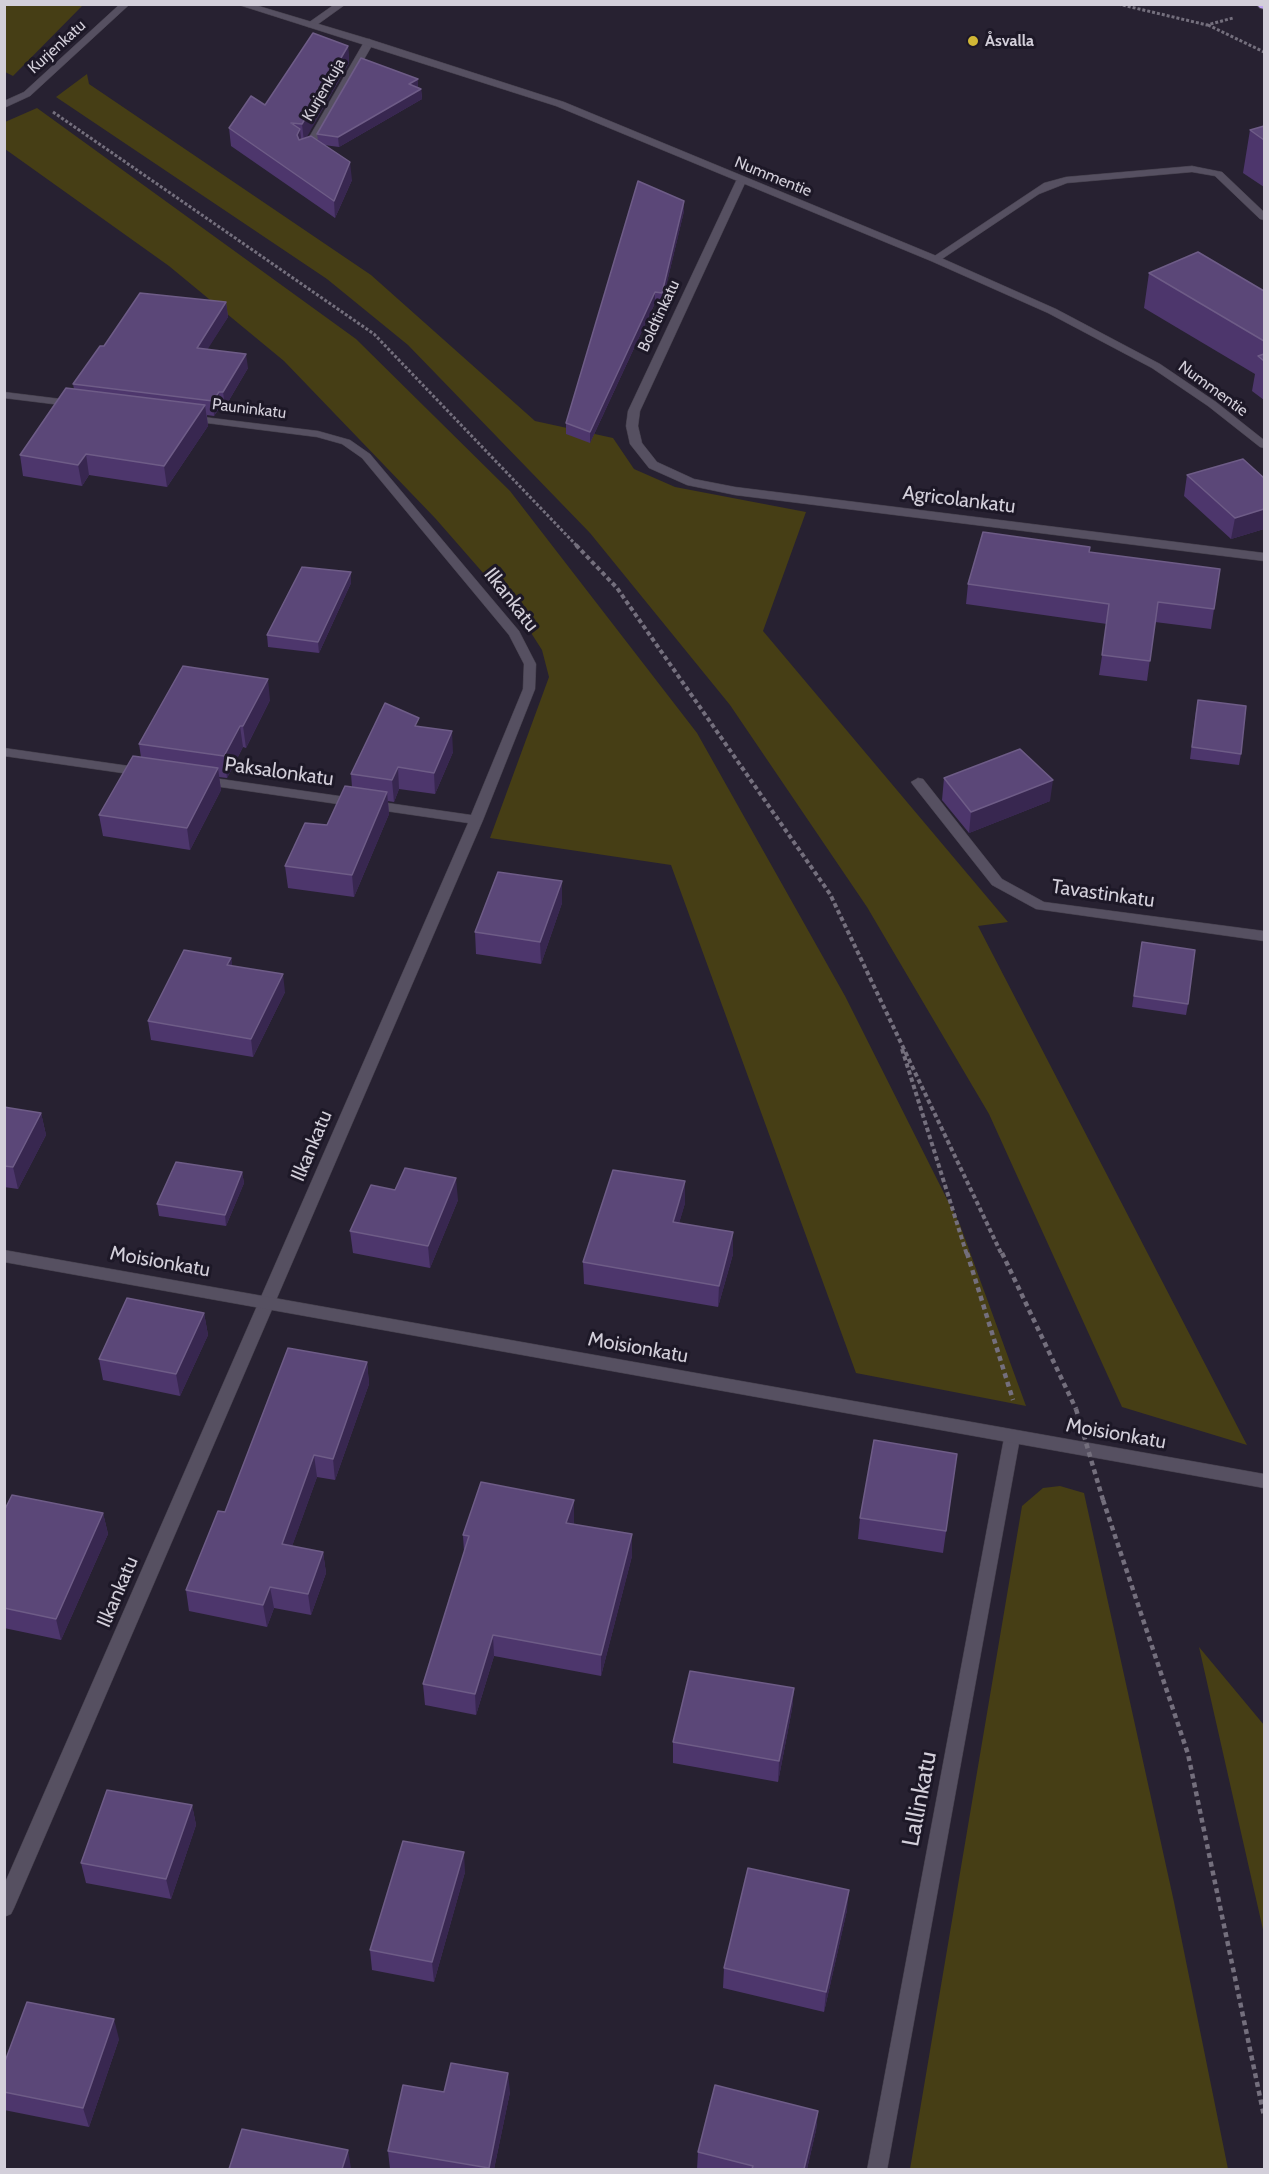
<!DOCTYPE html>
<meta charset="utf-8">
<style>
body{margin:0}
#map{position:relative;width:1269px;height:2174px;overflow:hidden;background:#272131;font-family:Cabin,sans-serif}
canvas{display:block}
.frame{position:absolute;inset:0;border:6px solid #d3cfda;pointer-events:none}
</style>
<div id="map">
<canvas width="1269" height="2174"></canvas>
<div class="frame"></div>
</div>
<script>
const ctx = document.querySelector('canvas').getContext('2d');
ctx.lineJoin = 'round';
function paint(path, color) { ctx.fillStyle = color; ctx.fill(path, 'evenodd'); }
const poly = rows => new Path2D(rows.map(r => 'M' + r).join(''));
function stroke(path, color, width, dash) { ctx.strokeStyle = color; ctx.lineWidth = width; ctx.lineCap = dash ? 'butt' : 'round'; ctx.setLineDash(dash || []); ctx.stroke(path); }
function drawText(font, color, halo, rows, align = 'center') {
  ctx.font = font + ' Cabin,sans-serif'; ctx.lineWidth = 6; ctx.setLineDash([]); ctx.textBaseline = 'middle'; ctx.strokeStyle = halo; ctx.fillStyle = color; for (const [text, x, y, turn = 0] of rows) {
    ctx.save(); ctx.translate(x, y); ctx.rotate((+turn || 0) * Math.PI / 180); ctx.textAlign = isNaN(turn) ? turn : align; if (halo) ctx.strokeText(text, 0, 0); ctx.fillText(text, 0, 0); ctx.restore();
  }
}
paint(poly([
 [4,5,5,4,83,5,13,76,5,72],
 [87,74,89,84,371,275,535,421,613,438,634,469,675,487,806,512,763,631,1008,922,978,926,1247,1445,1122,1407,989,1114,867,907,730,705,590,533,408,345,327,279,56,97],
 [37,108,356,339,510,491,697,733,845,996,960,1225,1026,1406,856,1373,671,865,490,838,549,677,542,650,519,614,435,518,284,361,169,266,5,149,5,122],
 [1060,1486,1084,1493,1174,1902,1228,2169,910,2169,1022,1506,1043,1488],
 [1199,1647,1264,1725,1264,1934]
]), '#463e15');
const lane = poly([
 [1192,166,1222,172,1264,212,1264,220,1260,219,1215,176,1192,172,1067,183,1039,194,939,261,930,259,1044,183,1066,177,1192,166]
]);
const street = poly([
 [120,4,130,4,30,96,4,108,4,101,24,92,120,4],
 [335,4,346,4,314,27,308,27,308,23,335,4],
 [369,39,374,42,310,153,301,155,300,153,364,42,369,39],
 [741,178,746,181,640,411,638,426,642,443,657,462,694,479,735,487,1264,553,1264,561,735,495,687,485,649,468,630,444,626,426,628,411,736,181,741,178],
 [4,392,77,401,83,404,77,407,4,398,4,392],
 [187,415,318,431,350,440,370,454,519,631,536,664,535,689,483,820,14,1908,11,1914,4,1917,4,1885,468,823,200,784,193,780,200,776,471,815,523,689,524,664,509,635,362,458,342,444,317,437,183,420,183,416,187,415],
 [4,748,143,768,150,772,143,776,4,756,4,748],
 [918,778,923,779,1002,879,1044,902,1264,931,1264,941,1036,909,992,885,913,785,911,782,918,778],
 [1012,1431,1018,1433,1020,1438,887,2170,867,2170,1004,1438,1006,1433,1012,1431]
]);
const secondary = poly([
 [236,4,252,4,372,40,564,102,939,257,1056,309,1160,364,1216,402,1264,440,1264,448,1260,447,1208,406,1152,368,1048,313,931,261,556,106,236,4],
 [4,1250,1264,1474,1264,1488,4,1262,4,1250]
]);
const highway = poly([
 [1256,4,1264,4,1264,9,1260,8,1256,4]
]);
stroke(lane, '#433e4a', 1);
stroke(street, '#433e4a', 1);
stroke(secondary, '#433e4a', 1);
stroke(highway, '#433e4a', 2);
stroke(poly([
 [1118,4,1207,25,1233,18],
 [1208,25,1264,52],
 [53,112,374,334,577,546]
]), '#746f7d', 3, [3, 2]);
stroke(poly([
 [576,545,617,588,830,894,1002,1255],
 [902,1049,967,1255]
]), '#746f7d', 4, [4.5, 3]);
stroke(poly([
 [967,1253,1013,1400],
 [1002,1253,1076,1409],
 [1103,1500,1188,1754,1264,2116]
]), '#746f7d', 4.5, [5, 4]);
paint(lane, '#565061');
paint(street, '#565061');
paint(secondary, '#565061');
paint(highway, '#bda2ee');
stroke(poly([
 [1076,1409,1103,1500]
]), '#746f7d', 4.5, [5, 4]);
paint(poly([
 [348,46,349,63,306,137,318,140,317,134,418,87,421,89,422,99,339,147,324,145,352,180,335,218,231,146,229,128,265,105],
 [1264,126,1264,187,1243,173,1250,130],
 [684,201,684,211,662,303,655,303,590,443,566,434,566,423],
 [1149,273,1264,291,1264,400,1252,391,1255,374,1144,308],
 [226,302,228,317,207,349,248,368,225,407,220,407,214,416,207,415,208,426,167,487,89,475,82,486,23,476,20,455,74,389,73,384,104,346],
 [1187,475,1264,478,1264,529,1231,539,1184,496],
 [1090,547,1090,552,1214,609,1211,629,1155,622,1147,681,1099,675,1107,624,966,604,968,584],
 [351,572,351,583,319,653,268,647,267,635],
 [270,700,246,748,243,747,227,778,219,777,221,790,190,850,103,836,99,815,141,757,139,744],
 [1196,711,1241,754,1239,765,1190,759],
 [419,726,453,752,435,794,399,789,394,802,388,801,389,814,354,897,288,888,285,866,327,825,352,787,351,774],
 [944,778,1050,801,969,833,942,800],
 [562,881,562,903,541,964,476,954,475,932],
 [1142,942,1188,1004,1186,1015,1132,1007],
 [231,958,232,966,285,992,253,1057,151,1040,148,1021],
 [4,1107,41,1113,46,1135,18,1189,4,1187],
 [242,1172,244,1183,226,1226,159,1216,157,1204],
 [685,1181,685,1203,679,1223,733,1232,733,1254,718,1307,584,1284,583,1262],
 [395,1190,458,1200,430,1268,353,1253,350,1231],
 [204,1313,208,1335,180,1396,103,1380,99,1359],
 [367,1362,369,1384,335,1480,317,1477,292,1546,323,1552,326,1573,311,1615,274,1608,267,1627,189,1611,186,1590,225,1512],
 [954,1475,943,1553,858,1539,860,1518],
 [4,1511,103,1513,108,1534,61,1640,4,1628],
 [574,1522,573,1525,632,1556,601,1676,494,1656,476,1715,425,1705,423,1684,464,1552,463,1535],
 [794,1688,792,1709,778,1782,673,1763,673,1742],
 [192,1805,196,1825,171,1899,86,1883,81,1863],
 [465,1872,434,1982,372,1970,370,1950],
 [847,1910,824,2012,723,1988,724,1968],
 [119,2039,89,2127,4,2110,4,2092],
 [444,2092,510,2092,494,2169,390,2169,388,2151],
 [818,2111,816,2130,807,2169,697,2169,698,2152]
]), '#4d366c');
paint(poly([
 [348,46,349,63,304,142,302,124],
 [418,79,418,89,409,84],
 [421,89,422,99,339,147,338,137],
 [300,129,302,146,297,135],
 [350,162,352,180,335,218,334,201],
 [684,201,684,211,662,303,662,293],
 [655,292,655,303,590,443,590,432],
 [226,302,228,317,199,363,197,348],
 [246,354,248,368,225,407,223,392],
 [219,392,220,407,214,416,213,401],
 [205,405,208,426,167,487,164,466],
 [86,454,89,475,82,486,78,465],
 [1264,509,1264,529,1231,539,1235,518],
 [351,572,351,583,319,653,318,642],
 [268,679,270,700,246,748,243,726],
 [240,726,243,747,227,778,224,756],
 [452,731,453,752,435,794,434,773],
 [398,767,399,789,394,802,392,780],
 [218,768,221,790,190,850,187,828],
 [1053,780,1050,801,969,833,971,812],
 [387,792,389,814,354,897,352,875],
 [562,881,562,903,541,964,540,942],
 [231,958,234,976,227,965],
 [283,974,285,992,253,1057,251,1039],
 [41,1113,46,1135,18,1189,13,1167],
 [242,1172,244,1183,226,1226,225,1215],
 [456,1178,458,1200,430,1268,428,1246],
 [685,1181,685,1203,673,1244,673,1222],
 [733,1232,733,1254,718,1307,719,1286],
 [204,1313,208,1335,180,1396,176,1374],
 [367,1362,369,1384,335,1480,333,1459],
 [314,1455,317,1477,285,1566,282,1544],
 [574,1500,574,1522,567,1545,566,1523],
 [103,1513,108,1534,61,1640,56,1619],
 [632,1534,632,1556,601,1676,601,1655],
 [323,1552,326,1573,311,1615,308,1594],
 [270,1587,274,1608,267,1627,263,1605],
 [493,1635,494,1656,476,1715,475,1694],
 [794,1688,792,1709,778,1782,779,1761],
 [192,1805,196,1825,171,1899,166,1879],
 [464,1852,465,1872,434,1982,432,1962],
 [849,1890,847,1910,824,2012,826,1992],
 [114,2019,119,2039,89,2127,83,2108],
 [508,2073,510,2092,494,2169,489,2169],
 [818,2111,816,2130,807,2169,804,2169],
 [348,2150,351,2168,351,2169,342,2169]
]), '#382750');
const building = poly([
 [313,33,348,46,302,124,291,123,300,129,297,135,299,140,311,136,350,162,334,201,229,128,251,96,265,105,313,33],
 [361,58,418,79,409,84,421,89,338,137,317,134,361,58],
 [1264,126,1264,140,1250,130,1264,126],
 [638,181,684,201,662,293,655,292,590,432,566,423,638,181],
 [1198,252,1264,291,1264,341,1149,273,1198,252],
 [140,293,226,302,197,348,246,354,223,392,219,392,213,401,73,384,100,346,104,346,140,293],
 [1264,354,1264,361,1258,356,1264,354],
 [66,388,205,405,164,466,86,454,78,465,20,455,66,388],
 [1243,459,1264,478,1264,509,1235,518,1187,475,1243,459],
 [983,532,1090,547,1089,552,1220,569,1214,609,1158,602,1150,661,1102,655,1109,604,968,584,983,532],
 [302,567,351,572,318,642,267,635,302,567],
 [183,666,268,679,243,726,240,726,224,756,139,744,183,666],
 [1198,700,1246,706,1241,754,1192,747,1198,700],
 [385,703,419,718,415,726,452,731,434,773,398,767,392,780,351,774,385,703],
 [1020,749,1053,780,971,812,944,778,1020,749],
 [133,756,218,768,187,828,99,815,133,756],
 [345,786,387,792,352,875,285,866,305,823,327,825,345,786],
 [498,872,562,881,540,942,475,932,498,872],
 [1142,942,1195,950,1188,1004,1134,996,1142,942],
 [184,950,231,958,227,965,283,974,251,1039,148,1021,184,950],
 [4,1107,41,1113,13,1167,4,1166,4,1107],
 [176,1162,242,1172,225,1215,157,1204,176,1162],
 [405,1168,456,1178,428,1246,350,1231,371,1185,395,1190,405,1168],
 [613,1170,685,1181,673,1222,733,1232,719,1286,583,1262,613,1170],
 [127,1298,204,1313,176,1374,99,1359,127,1298],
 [288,1348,367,1362,333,1459,314,1455,282,1544,323,1552,308,1594,270,1587,263,1605,186,1590,218,1511,225,1512,288,1348],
 [874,1440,957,1454,946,1531,860,1518,874,1440],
 [481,1482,574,1500,566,1523,632,1534,601,1655,493,1635,475,1694,423,1684,469,1536,463,1535,481,1482],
 [12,1495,103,1513,56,1619,4,1608,4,1511,12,1495],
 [690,1671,794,1688,779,1761,673,1742,690,1671],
 [107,1790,192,1805,166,1879,81,1863,107,1790],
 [403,1841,464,1852,432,1962,370,1950,403,1841],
 [748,1868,849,1890,826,1992,724,1968,748,1868],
 [27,2002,114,2019,83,2108,4,2092,4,2064,27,2002],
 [451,2063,508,2073,489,2168,388,2151,403,2085,444,2092,451,2063],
 [715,2085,818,2111,804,2169,752,2169,753,2166,698,2152,715,2085],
 [242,2129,348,2150,342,2169,229,2169,242,2129]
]);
paint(building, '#5b4778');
stroke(building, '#6e5c87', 1.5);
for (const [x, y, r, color] of [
 [973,41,6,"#d1b736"]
]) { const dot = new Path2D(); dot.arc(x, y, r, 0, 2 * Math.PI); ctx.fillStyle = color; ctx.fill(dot); stroke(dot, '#1d1827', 2); }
drawText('bold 16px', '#d3cfda', '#1d1827', [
 ["Åsvalla",985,41]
], 'left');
drawText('16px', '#d3cfda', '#1d1827', [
 ["Kurjenkatu",57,47,-42],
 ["Kurjenkuja",324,90,-60],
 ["Nummentie",773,177,22],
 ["Boldtinkatu",659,316,-65],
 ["Nummentie",1213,389,36],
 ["Pauninkatu",249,409,7]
]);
drawText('20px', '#d3cfda', '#1d1827', [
 ["Agricolankatu",959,500,7],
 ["Ilkankatu",511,600,52],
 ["Paksalonkatu",279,772,8],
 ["Tavastinkatu",1103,894,8],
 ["Ilkankatu",312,1146,-67],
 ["Moisionkatu",160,1262,10],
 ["Moisionkatu",638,1348,10],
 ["Moisionkatu",1116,1434,10],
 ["Ilkankatu",118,1592,-67]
]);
drawText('24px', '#d3cfda', '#1d1827', [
 ["Lallinkatu",920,1799,-79]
]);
</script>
